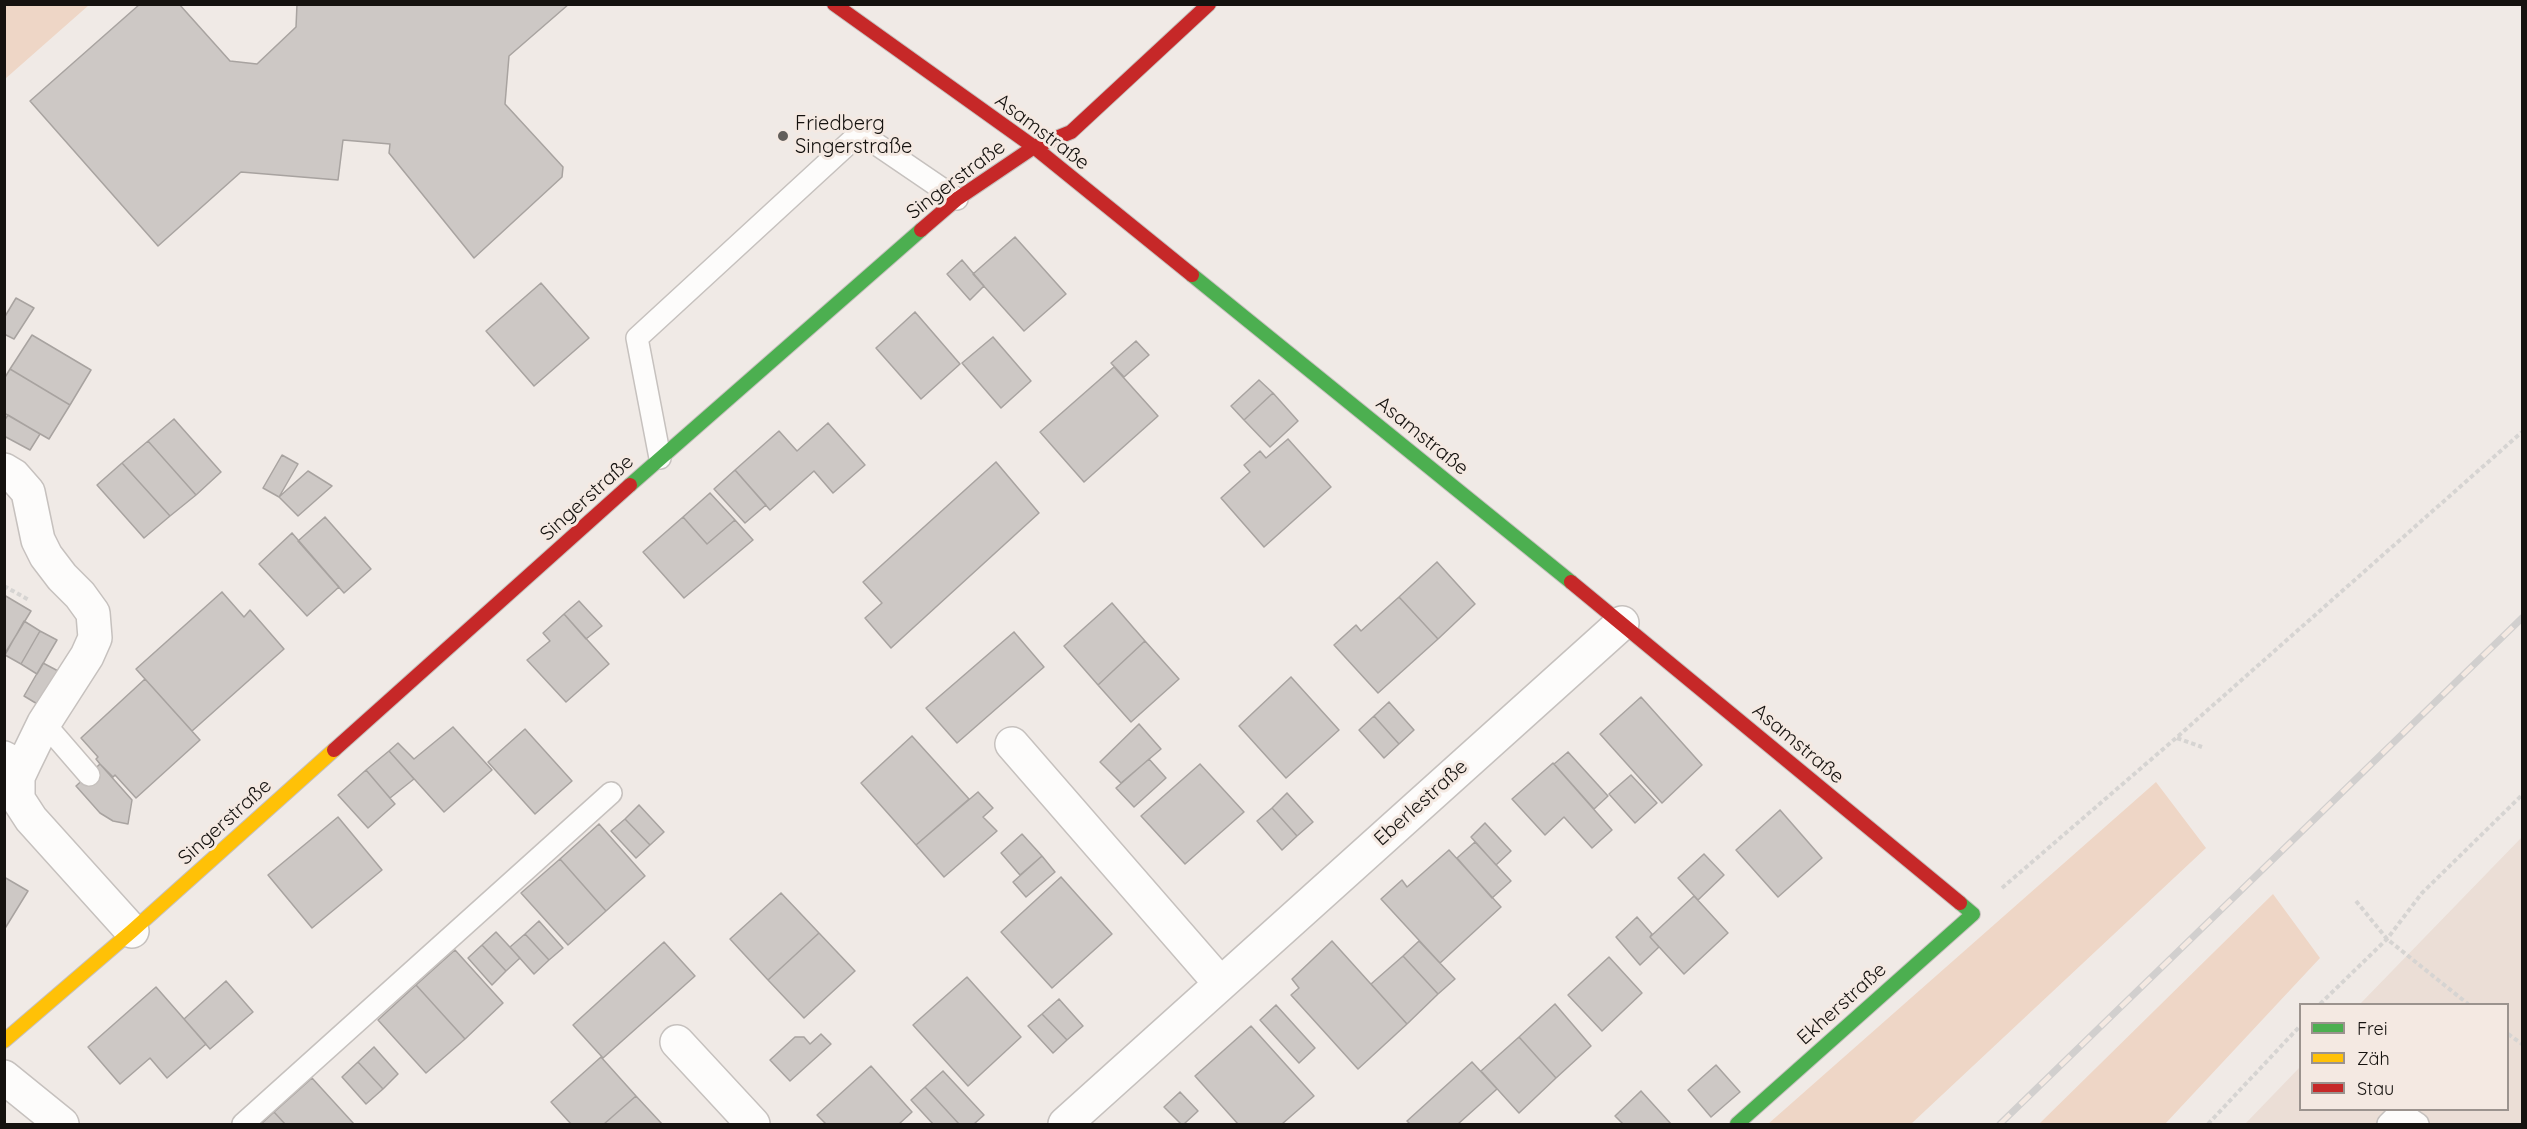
<!DOCTYPE html>
<meta charset="utf-8">
<style>
body{margin:0}
#map{position:relative;width:2527px;height:1129px;overflow:hidden;background:#f0eae6;font-family:Quicksand,sans-serif}
canvas{display:block}
.frame{position:absolute;inset:0;border:6px solid #15120f;pointer-events:none}
.legend{position:absolute;left:2299px;top:1003px;width:210px;height:108px;box-sizing:border-box;background:#f4e9e2;border:2px solid #9b938e;margin:0;padding:8px 10px;list-style:none;font-size:18px;color:#15120f}
.legend li{display:flex;align-items:center;gap:12px;height:30px}
.legend b{width:30px;border:2px solid #9b938e}
</style>
<div id="map">
<canvas width="2527" height="1129"></canvas>
<div class="frame"></div>
<ul class="legend">
<li><b style="height:8px;background:#4caf50"></b>Frei</li>
<li><b style="height:8px;background:#ffc107"></b>Zäh</li>
<li><b style="height:8px;background:#c62828"></b>Stau</li>
</ul>
</div>
<script>
const ctx = document.querySelector('canvas').getContext('2d');
ctx.lineJoin = 'round';
function paint(path, color) { ctx.fillStyle = color; ctx.fill(path, 'evenodd'); }
const poly = rows => new Path2D(rows.map(r => 'M' + r).join(''));
function stroke(path, color, width, dash) { ctx.strokeStyle = color; ctx.lineWidth = width; ctx.lineCap = dash ? 'butt' : 'round'; ctx.setLineDash(dash || []); ctx.stroke(path); }
function drawText(font, color, halo, rows, align = 'center') {
  ctx.font = font + ' Quicksand,sans-serif'; ctx.lineWidth = 6; ctx.setLineDash([]); ctx.textBaseline = 'middle'; ctx.strokeStyle = halo; ctx.fillStyle = color; for (const [text, x, y, turn = 0] of rows) {
    ctx.save(); ctx.translate(x, y); ctx.rotate((+turn || 0) * Math.PI / 180); ctx.textAlign = isNaN(turn) ? turn : align; if (halo) ctx.strokeText(text, 0, 0); ctx.fillText(text, 0, 0); ctx.restore();
  }
}
paint(poly([
 [2522,837,2522,1124,2245,1124,2300,1067,2300,1110,2508,1110,2508,1004,2360,1004]
]), '#ebded6');
paint(poly([
 [5,4,89,4,89,5,5,79],
 [2156,782,2206,848,1911,1124,1768,1124],
 [2273,894,2320,958,2165,1124,2039,1124]
]), '#eed6c6');
const building = poly([
 [140,4,179,4,230,61,257,64,296,27,297,4,569,4,509,56,505,104,563,167,562,177,474,258,389,153,390,144,343,140,338,180,241,172,158,246,30,101,140,4],
 [1015,237,1066,294,1024,331,973,274,1015,237],
 [962,260,984,286,970,300,947,274,962,260],
 [541,283,589,338,534,386,486,331,541,283],
 [16,298,34,308,14,339,4,334,4,318,16,298],
 [915,312,960,364,921,399,876,348,915,312],
 [32,335,91,370,70,405,10,369,32,335],
 [993,337,1031,381,1001,408,962,363,993,337],
 [1136,341,1149,355,1124,377,1111,363,1136,341],
 [1114,367,1158,416,1084,482,1040,432,1114,367],
 [10,369,70,405,49,439,4,413,4,379,10,369],
 [1259,380,1273,393,1244,420,1231,406,1259,380],
 [1273,393,1298,421,1270,447,1244,420,1273,393],
 [8,415,40,434,30,450,4,436,4,421,8,415],
 [174,419,221,472,196,495,148,441,174,419],
 [828,423,865,465,833,493,814,471,770,510,735,470,779,431,797,451,828,423],
 [1288,439,1331,487,1264,547,1221,498,1250,472,1244,465,1260,451,1266,458,1288,439],
 [148,441,196,495,170,516,122,463,148,441],
 [282,455,298,464,279,497,263,488,282,455],
 [996,462,1039,513,891,648,865,618,882,603,863,582,996,462],
 [122,463,170,516,144,538,97,485,122,463],
 [735,470,766,505,745,523,714,489,735,470],
 [308,471,332,486,298,516,279,497,308,471],
 [710,493,735,520,707,544,683,517,710,493],
 [325,517,371,569,344,593,298,541,325,517],
 [683,517,707,544,735,520,753,540,684,598,643,552,683,517],
 [292,533,339,587,307,616,259,564,292,533],
 [1437,562,1475,604,1438,639,1399,597,1437,562],
 [222,592,244,617,250,610,284,649,192,731,136,669,222,592],
 [4,595,31,611,4,655,4,595],
 [1399,597,1438,639,1378,693,1334,645,1356,625,1361,631,1399,597],
 [579,601,602,626,586,639,564,614,579,601],
 [1112,603,1145,641,1098,685,1064,646,1112,603],
 [564,614,609,664,566,702,527,660,550,641,543,633,564,614],
 [24,621,40,631,21,664,5,655,24,621],
 [40,631,57,640,37,674,21,664,40,631],
 [1014,632,1044,667,957,743,926,708,1014,632],
 [1145,641,1179,679,1131,722,1098,685,1145,641],
 [43,663,60,672,39,705,24,696,43,663],
 [1291,677,1339,730,1286,778,1239,726,1291,677],
 [145,679,200,740,136,798,115,775,113,777,100,764,96,759,98,757,81,738,145,679],
 [1641,697,1702,765,1662,803,1600,734,1641,697],
 [1389,702,1414,730,1399,744,1374,716,1389,702],
 [1374,716,1399,744,1384,758,1359,730,1374,716],
 [1139,724,1161,749,1121,783,1100,762,1139,724],
 [453,727,492,770,444,812,389,751,398,743,414,759,453,727],
 [525,729,572,781,535,814,488,762,525,729],
 [912,736,969,799,916,845,861,783,912,736],
 [389,751,414,779,390,798,366,770,389,751],
 [1568,752,1608,796,1594,809,1554,764,1568,752],
 [1149,759,1166,778,1134,807,1116,788,1149,759],
 [1553,763,1612,830,1592,848,1564,817,1545,835,1512,799,1553,763],
 [100,764,132,800,128,824,113,821,100,813,76,786,100,764],
 [1200,764,1244,812,1185,864,1141,816,1200,764],
 [366,770,395,804,368,828,338,795,366,770],
 [1631,775,1657,803,1635,823,1609,794,1631,775],
 [978,792,993,808,983,817,997,831,944,877,916,845,978,792],
 [1287,793,1313,822,1297,836,1272,808,1287,793],
 [639,805,664,832,650,845,625,819,639,805],
 [1272,808,1297,836,1282,850,1257,821,1272,808],
 [1780,810,1822,858,1778,897,1736,850,1780,810],
 [338,817,382,870,312,928,268,875,338,817],
 [625,819,650,845,636,858,611,831,625,819],
 [1485,823,1511,851,1496,865,1471,837,1485,823],
 [599,824,645,876,606,911,560,859,599,824],
 [1022,834,1042,856,1020,875,1001,853,1022,834],
 [1475,842,1511,881,1492,898,1457,858,1475,842],
 [1449,850,1501,907,1440,963,1381,899,1402,880,1407,887,1449,850],
 [1704,854,1724,875,1698,900,1678,878,1704,854],
 [1042,856,1055,872,1026,897,1013,882,1042,856],
 [560,859,606,911,568,945,521,893,560,859],
 [4,877,28,891,4,930,4,877],
 [1061,877,1112,934,1052,988,1001,932,1061,877],
 [781,893,819,933,768,980,730,939,781,893],
 [1694,896,1728,933,1684,974,1650,937,1694,896],
 [1637,917,1652,934,1650,937,1659,947,1640,965,1616,937,1637,917],
 [539,921,563,948,549,960,525,934,539,921],
 [496,932,520,958,506,971,482,945,496,932],
 [819,933,855,971,804,1018,768,980,819,933],
 [525,934,549,960,534,974,510,947,525,934],
 [1332,941,1407,1024,1358,1069,1291,995,1299,988,1292,979,1332,941],
 [1419,941,1455,979,1438,994,1403,956,1419,941],
 [664,942,695,976,603,1058,573,1025,664,942],
 [482,945,506,971,492,985,468,958,482,945],
 [455,950,503,1003,465,1039,416,985,455,950],
 [1403,956,1438,994,1407,1024,1371,984,1403,956],
 [1609,957,1642,993,1602,1031,1568,995,1609,957],
 [967,977,1021,1037,968,1086,913,1025,967,977],
 [226,981,253,1012,210,1049,184,1019,226,981],
 [416,985,465,1039,426,1073,378,1020,416,985],
 [156,987,206,1044,167,1078,150,1058,120,1084,88,1047,156,987],
 [1059,999,1083,1026,1067,1040,1042,1014,1059,999],
 [1555,1004,1591,1046,1556,1078,1519,1037,1555,1004],
 [1276,1005,1315,1048,1299,1063,1260,1020,1276,1005],
 [1042,1014,1067,1040,1053,1053,1028,1026,1042,1014],
 [1251,1026,1314,1096,1282,1124,1238,1124,1195,1076,1251,1026],
 [821,1034,831,1044,790,1081,770,1060,795,1037,804,1037,810,1044,821,1034],
 [1519,1037,1556,1078,1519,1113,1481,1071,1519,1037],
 [374,1047,398,1074,383,1089,358,1062,374,1047],
 [601,1057,636,1096,604,1124,571,1124,551,1102,601,1057],
 [358,1062,383,1089,366,1104,342,1077,358,1062],
 [1472,1062,1497,1089,1458,1124,1410,1124,1407,1121,1472,1062],
 [1716,1065,1740,1092,1711,1117,1688,1090,1716,1065],
 [871,1066,912,1112,899,1124,826,1124,817,1115,871,1066],
 [943,1071,984,1115,974,1124,959,1124,925,1087,943,1071],
 [312,1078,354,1124,285,1124,274,1112,312,1078],
 [925,1087,959,1124,933,1124,911,1100,925,1087],
 [1641,1091,1671,1124,1623,1124,1615,1116,1641,1091],
 [1180,1092,1198,1111,1184,1124,1181,1124,1164,1107,1180,1092],
 [636,1096,662,1124,604,1124,636,1096],
 [274,1112,285,1124,261,1124,274,1112]
]);
paint(building, '#cdc8c5');
stroke(building, '#a8a3a0', 1.5);
const lane = poly([
 [660,458,637,338,860,133,957,199],
 [44,723,89,775],
 [5,752,25,762],
 [243,1124,611,793],
 [2388,1124,2400,1112,2418,1124]
]);
const street = poly([
 [4,470,14,476,28,492,38,540,46,556,62,577,80,595,93,613,95,638,87,656,44,723,25,762,18,777,18,799,31,819,132,931],
 [1012,744,1220,983],
 [677,1042,753,1124],
 [4,1077,62,1124],
 [1065,1124,1622,623]
]);
const fast = poly([
 [1192,275,1571,582],
 [630,485,921,230],
 [1737,1124,1973,914,1960,903]
]);
const slow = poly([
 [4,1041,132,931,334,750]
]);
const jam = poly([
 [834,4,1034,147,1192,275],
 [921,230,957,199,1034,147,1071,132,1209,4],
 [1571,582,1960,903],
 [334,750,630,485]
]);
stroke(lane, '#c6c1be', 24);
stroke(street, '#c6c1be', 36);
stroke(fast, '#c6c1be', 16);
stroke(slow, '#c6c1be', 16);
stroke(jam, '#c6c1be', 16);
stroke(poly([
 [4,586,29,600],
 [2177,738,2202,747],
 [2002,888,2176,738,2522,432],
 [2356,901,2387,939,2468,1004],
 [2320,1004,2387,939,2422,893,2522,795],
 [2508,1034,2522,1044],
 [2208,1124,2300,1026]
]), '#d6d4d2', 4, [4.5, 3]);
stroke(lane, '#fdfcfb', 21);
stroke(street, '#fdfcfb', 33);
stroke(fast, '#4caf50', 14);
stroke(slow, '#ffc107', 14);
stroke(jam, '#c62828', 14);
const rail = poly([
 [2000,1124,2522,618]
]);
stroke(rail, '#d1cfce', 7);
stroke(rail, '#f4e9e2', 4.5, [14]);
for (const [x, y, r, color] of [
 [783,136,6,"#625e5a"]
]) { const dot = new Path2D(); dot.arc(x, y, r, 0, 2 * Math.PI); ctx.fillStyle = color; ctx.fill(dot); stroke(dot, '#f4e9e2', 2); }
drawText('20px', '#15120f', '#f4e9e2', [
 ["Friedberg",795,124],
 ["Singerstraße",795,147]
], 'left');
drawText('20px', '#15120f', '#f4e9e2', [
 ["Asamstraße",1042,132,37],
 ["Singerstraße",956,180,-37],
 ["Asamstraße",1422,436,39],
 ["Singerstraße",587,498,-42],
 ["Asamstraße",1798,744,40],
 ["Eberlestraße",1421,803,-42],
 ["Singerstraße",225,822,-42],
 ["Ekherstraße",1842,1004,-42]
]);
</script>
